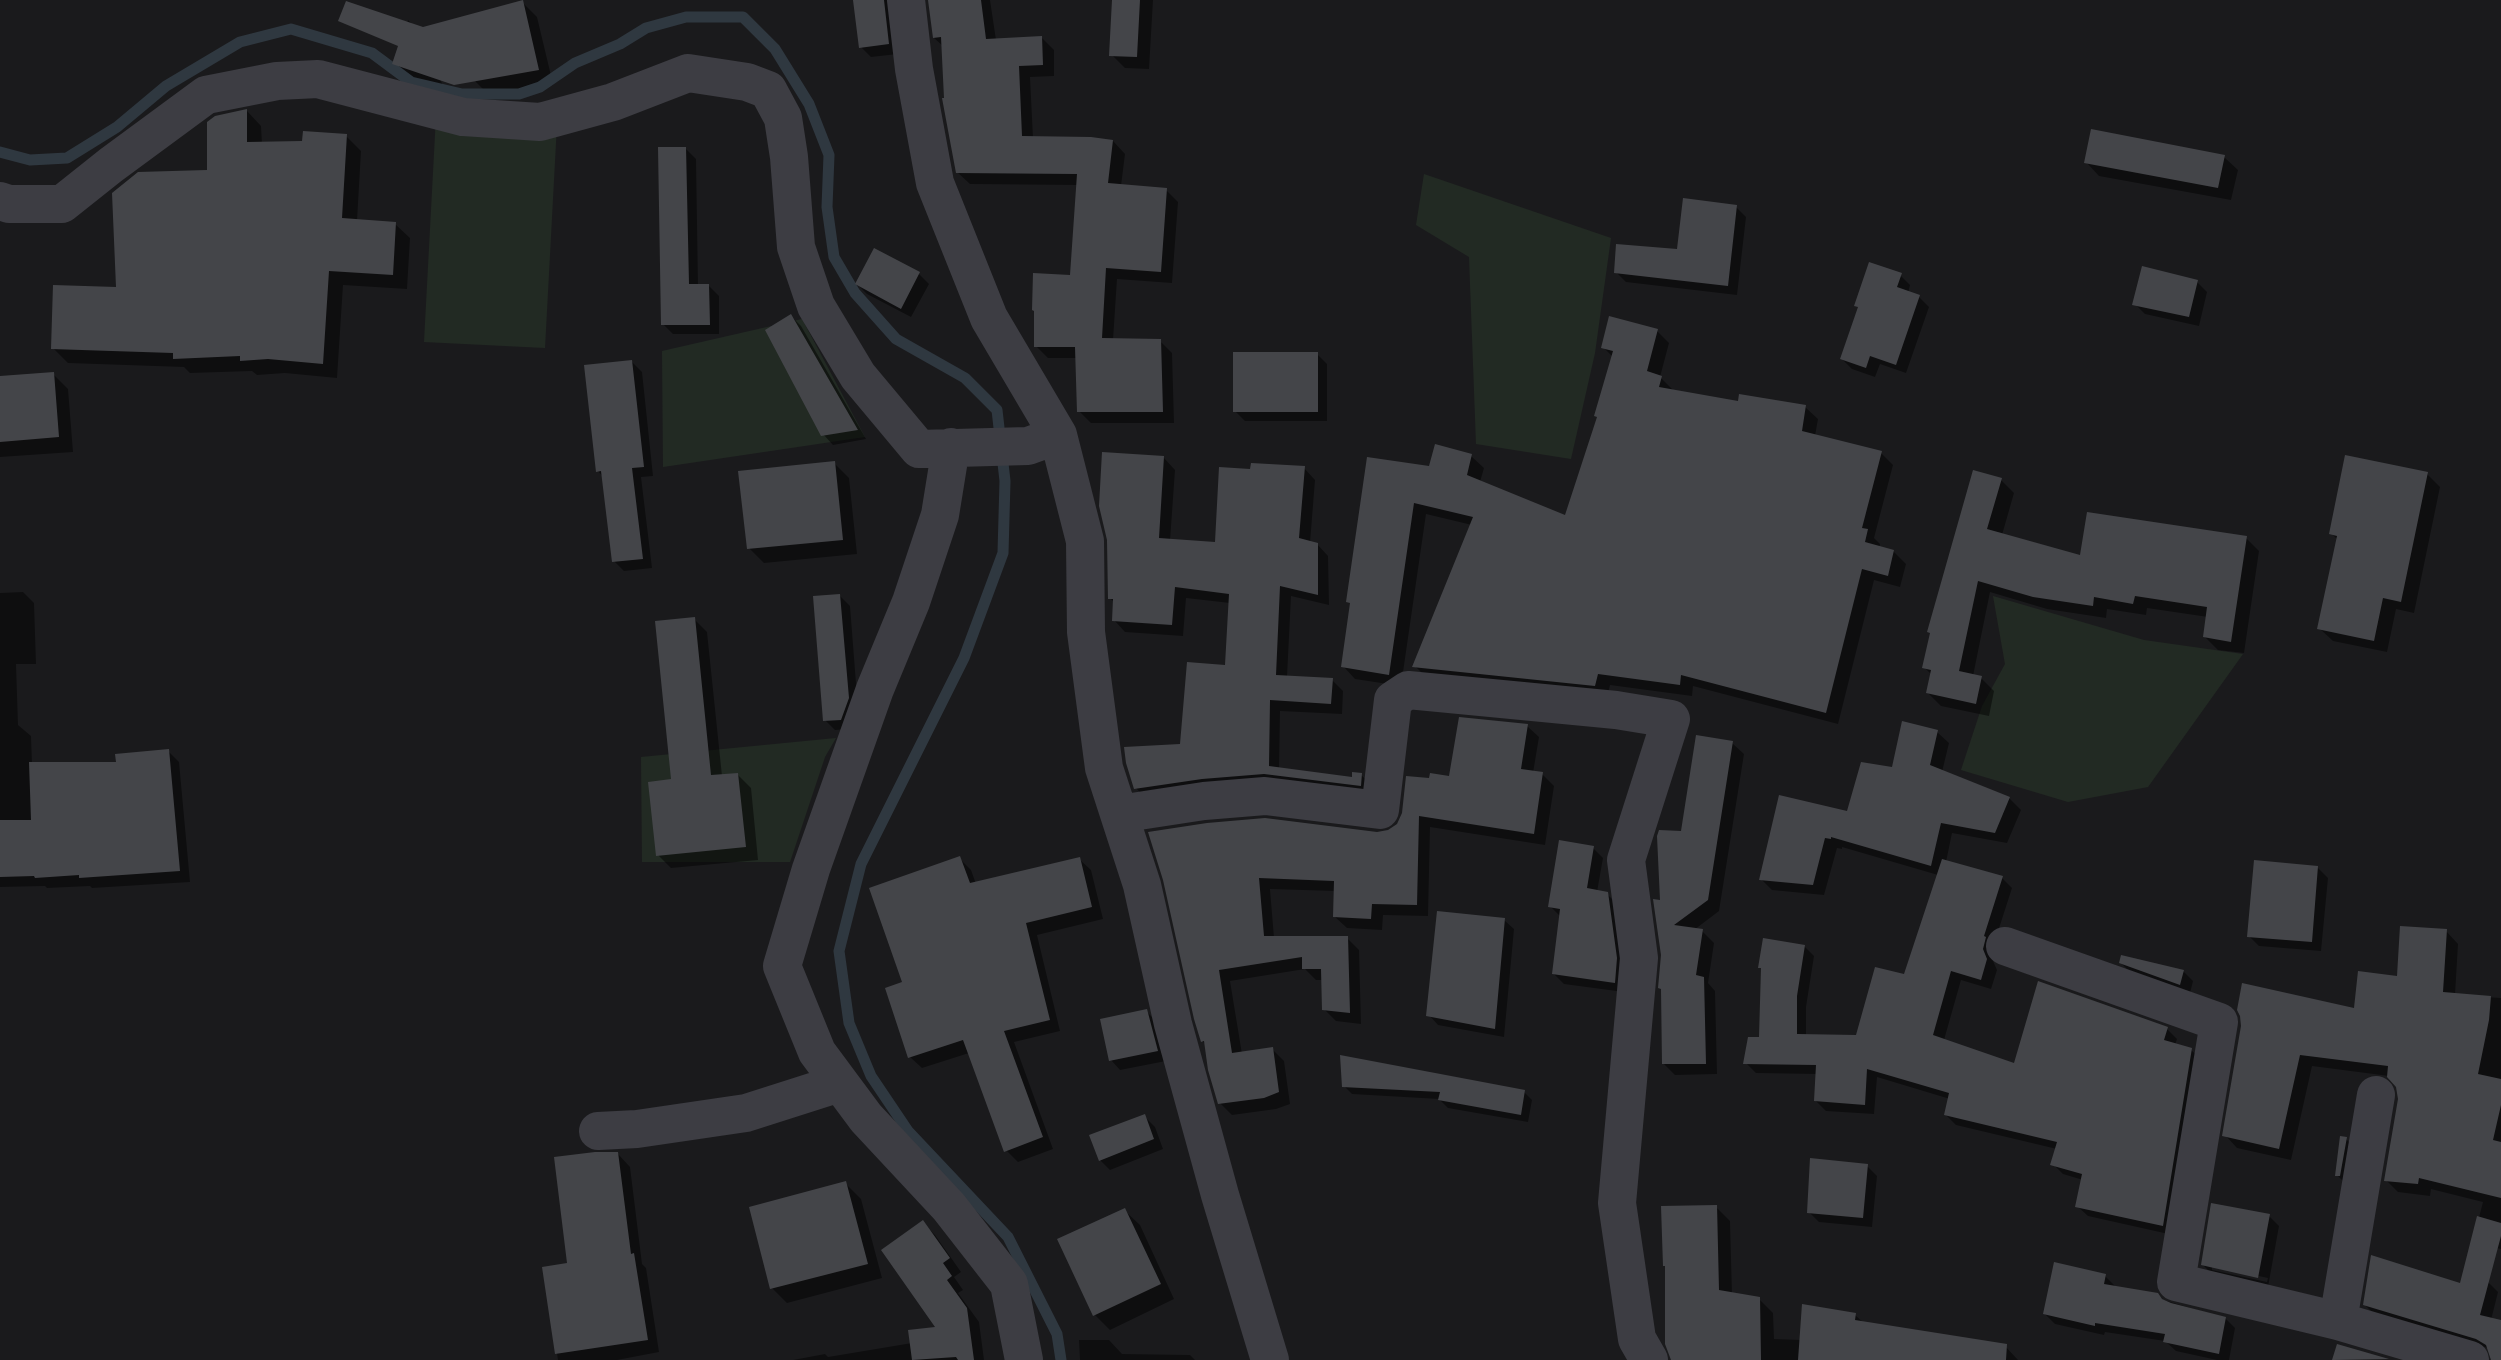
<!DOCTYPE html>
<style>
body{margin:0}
canvas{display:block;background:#1a1a1c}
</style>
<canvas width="2501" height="1360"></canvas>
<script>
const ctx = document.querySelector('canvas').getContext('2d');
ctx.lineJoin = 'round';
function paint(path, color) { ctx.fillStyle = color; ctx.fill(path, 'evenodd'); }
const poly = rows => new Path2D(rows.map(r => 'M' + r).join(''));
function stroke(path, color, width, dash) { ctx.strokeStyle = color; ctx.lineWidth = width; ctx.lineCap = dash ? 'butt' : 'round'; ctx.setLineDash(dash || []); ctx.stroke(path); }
paint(poly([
 [436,116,557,124,545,348,424,342],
 [1424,174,1611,238,1595,353,1571,459,1476,444,1469,257,1416,225],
 [802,319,865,437,663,467,662,351],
 [1993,596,2144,640,2243,654,2148,787,2068,802,1961,770,1982,706,2005,664],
 [836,738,825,757,790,862,642,862,641,757]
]), '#222a23');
paint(poly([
 [855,0,896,0,898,54,871,57,861,47],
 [930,0,990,0,996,40,1042,38,1054,50,1054,76,1030,77,1033,138,1113,141,1125,154,1121,186,1166,190,1178,202,1172,283,1117,279,1113,340,1160,341,1172,353,1174,423,1091,423,1079,411,1077,358,1048,358,1036,346,1072,277,1078,185,970,184,957,172,944,47,934,38],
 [1114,0,1153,0,1149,69,1125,68,1112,55],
 [522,2,537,17,553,84,490,96,475,81],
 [408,20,422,34,445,91,410,79,394,64],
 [247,111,261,126,262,144,304,143,346,136,361,151,357,221,395,224,410,238,407,289,343,285,337,378,285,373,257,375,252,371,190,373,184,367,68,363,53,348,118,289,209,172],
 [686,149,696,159,698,286,709,286,719,296,719,334,673,334,663,324],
 [2224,157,2238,170,2231,200,2099,176,2086,162],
 [1736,207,1746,217,1737,295,1626,282,1616,272,1679,251],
 [875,251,919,274,929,284,911,317,867,294,857,284],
 [1900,275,1910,285,1908,293,1919,297,1929,307,1906,373,1880,364,1875,377,1852,369,1842,359],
 [2197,282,2207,292,2199,326,2145,314,2135,304],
 [791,316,801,326,866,439,833,445,823,434],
 [1656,330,1669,343,1660,377,1673,390,1740,404,1805,407,1818,419,1815,436,1881,453,1893,465,1874,538,1880,544,1879,548,1893,551,1906,564,1900,587,1874,580,1838,724,1693,686,1692,696,1610,685,1607,697,1427,678,1415,666,1472,525,1426,514,1401,686,1355,679,1343,666,1352,605,1348,601,1431,468,1471,456,1484,468,1480,482,1566,518,1599,418,1613,357,1603,347],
 [1317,354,1327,364,1327,421,1245,421,1235,411],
 [632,362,642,372,653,476,641,477,652,568,624,571,614,561,604,478,598,471],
 [53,374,68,389,73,452,0,457,0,378],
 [1164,458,1175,470,1170,541,1217,544,1252,471,1304,468,1315,480,1310,543,1317,544,1328,556,1329,605,1291,596,1287,677,1332,680,1343,691,1342,714,1280,711,1279,769,1353,779,1361,775,1373,786,1371,796,1147,800,1136,788,1181,746,1227,667,1230,603,1186,598,1183,636,1125,632,1114,620,1115,603,1110,598],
 [834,463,849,478,857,554,764,563,749,548],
 [2427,474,2440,487,2414,613,2396,609,2387,652,2333,641,2319,628,2338,540,2331,533],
 [2001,480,2014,493,2002,535,2081,558,2246,538,2259,551,2244,653,2218,650,2205,637,2208,617,2147,608,2146,615,2107,609,2106,618,2047,609,1990,592,1973,676,1981,678,1994,691,1989,716,1941,706,1928,693,1932,675,1925,668],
 [23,592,34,603,36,664,16,664,18,725,31,736,32,764,118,764,168,751,179,762,190,882,92,888,90,886,47,888,45,886,0,887,0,593],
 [840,596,850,606,858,709,850,729,835,730,825,720],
 [694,619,707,632,722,776,738,775,751,788,758,860,671,868,658,855,673,781],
 [1527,726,1539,737,1533,773,1542,774,1554,786,1545,845,1430,827,1428,916,1383,915,1382,930,1347,928,1335,917,1335,891,1270,889,1274,938,1347,938,1359,950,1361,1024,1336,1021,1324,1009,1323,980,1316,980,1305,969,1230,981,1242,1054,1272,1049,1284,1061,1290,1104,1276,1109,1232,1115,1220,1103,1207,1045,1202,1041,1165,878,1389,832,1450,779],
 [1937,732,1949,743,1942,772,2009,798,2021,810,2007,843,1952,833,1946,862,2002,878,2012,888,1993,947,1993,961,1997,970,1991,989,1961,980,1944,1040,2015,1065,2167,1029,2177,1039,2175,1045,2191,1050,2202,1060,2173,1235,2088,1216,2077,1206,2083,1180,2063,1174,2053,1164,2057,1149,1956,1125,1946,1115,1950,1099,1877,1077,1874,1114,1826,1111,1816,1101,1817,1074,1756,1073,1746,1063,1761,1039,1763,970,1760,967,1804,946,1814,956,1806,1007,1806,1036,1857,1037,1905,976,1938,875,1842,847,1842,849,1837,848,1824,895,1772,890,1761,879,1848,814],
 [1732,743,1744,754,1719,911,1694,930,1702,931,1714,943,1708,983,1715,991,1717,1074,1675,1075,1663,1063,1663,903,1682,833],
 [1593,848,1603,858,1597,892,1607,894,1617,904,1624,992,1564,984,1554,974,1561,917,1550,906],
 [959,858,971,870,976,884,1079,859,1091,870,1103,919,1037,935,1060,1031,1014,1042,1053,1149,1018,1162,1006,1150,969,1053,922,1068,910,1057,905,984],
 [2318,868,2328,878,2321,951,2259,946,2249,936],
 [1504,920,1514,929,1504,1037,1438,1025,1429,1015],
 [2446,931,2458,944,2455,995,2501,998,2501,1249,2487,1246,2475,1233,2483,1202,2431,1189,2430,1196,2398,1192,2386,1180,2400,1099,2398,1086,2389,1076,2312,1066,2291,1160,2237,1148,2225,1135,2243,1026,2355,1011,2399,979],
 [2121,963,2183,971,2193,981,2190,993,2131,973],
 [1146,1011,1156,1021,1166,1061,1120,1070,1111,1060],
 [1344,1086,1524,1092,1532,1100,1528,1122,1448,1108,1439,1099,1352,1094],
 [1145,1117,1155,1127,1163,1149,1110,1170,1100,1160],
 [2346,1139,2356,1149,2347,1185,2337,1175],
 [618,1154,630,1167,642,1264,646,1268,659,1352,617,1360,558,1360,544,1268,569,1265],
 [1867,1166,1877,1176,1872,1227,1819,1222,1809,1212],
 [846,1184,861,1199,882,1278,787,1303,772,1288],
 [1716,1207,1730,1221,1732,1295,1759,1299,1773,1313,1774,1339,1802,1340,1855,1315,1864,1323,2005,1346,2018,1360,1673,1360],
 [1124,1210,1140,1225,1174,1299,1110,1330,1095,1315],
 [2269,1216,2279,1226,2268,1287,2213,1275,2203,1265],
 [2212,1266,2268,1278,2267,1282,2212,1270],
 [923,1223,935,1235,961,1272,954,1277,963,1290,958,1293,979,1322,984,1360,793,1360,825,1354,828,1357,912,1343,938,1328],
 [2105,1276,2115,1286,2225,1318,2235,1328,2229,1360,2217,1360,2176,1351,2165,1341,2105,1332,2104,1335,2055,1324,2045,1314],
 [2488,1282,2498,1292,2491,1320,2501,1323,2501,1360,2493,1360,2488,1348,2375,1315,2365,1305],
 [1079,1340,1109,1340,1122,1354,1190,1355,1195,1360,1080,1360]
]), '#0007');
stroke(poly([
 [0,152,30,160,67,158,117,127,166,86,240,42,291,29,372,53,411,82,462,94,519,94,540,87,575,63,620,44,646,28,686,17,743,17,775,49,809,104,829,155,827,207,834,257,855,293,896,339,965,378,997,410,1005,481,1003,553,964,658,861,864,839,951,849,1023,871,1076,908,1131,1008,1237,1057,1334,1061,1360]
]), '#2f3840', 11);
paint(poly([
 [523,0,539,70,454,85,392,64,398,46,338,21,346,1,423,27],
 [853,0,884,0,889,44,859,48],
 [928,0,981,0,986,39,1042,36,1043,65,1019,66,1022,136,1091,137,1113,140,1108,183,1167,188,1161,272,1106,268,1102,338,1161,339,1163,412,1077,412,1075,347,1034,347,1034,311,1032,310,1033,273,1070,275,1077,174,956,173,942,98,944,98,941,37,933,38],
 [1112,0,1140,0,1137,57,1109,56],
 [247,109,247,142,302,141,303,131,347,134,342,218,396,222,393,275,329,271,323,364,268,359,240,361,240,356,173,359,173,353,51,349,53,285,116,287,112,193,138,172,207,170,207,122,215,116],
 [2091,129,2225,155,2218,188,2084,163],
 [658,147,686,147,689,284,709,284,710,325,661,325],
 [1683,198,1737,205,1728,286,1614,273,1616,244,1677,249],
 [874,248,920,272,901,309,855,284],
 [1869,262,1902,273,1897,287,1920,295,1896,365,1870,356,1866,368,1840,359,1858,307,1854,306],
 [2142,266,2198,280,2189,317,2132,305],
 [791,314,858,430,821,436,765,330],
 [1609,316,1658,329,1647,371,1662,376,1659,387,1738,401,1739,394,1806,405,1802,431,1882,451,1862,528,1868,529,1865,542,1894,550,1888,576,1862,569,1826,713,1681,675,1680,685,1598,674,1595,686,1412,667,1473,517,1414,503,1389,675,1341,667,1350,603,1346,602,1367,457,1429,466,1435,444,1472,454,1467,475,1565,515,1597,417,1594,416,1613,351,1601,348],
 [1233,352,1318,352,1318,412,1233,412],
 [632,360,644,467,632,468,643,559,612,562,601,471,596,472,584,365],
 [54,372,59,437,0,442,0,376],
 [1102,452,1164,456,1159,538,1215,542,1219,467,1250,469,1251,463,1305,466,1299,538,1318,543,1318,595,1280,586,1276,675,1333,678,1331,704,1270,700,1269,766,1352,777,1352,772,1362,773,1361,786,1264,774,1202,779,1134,789,1126,763,1124,747,1180,744,1187,662,1225,665,1229,594,1175,587,1172,625,1112,621,1113,599,1108,599,1107,540,1099,506],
 [2345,455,2428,472,2401,602,2383,598,2374,641,2317,629,2337,536,2329,534],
 [835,461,843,540,747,549,738,471],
 [1973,470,2002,478,1987,529,2080,555,2087,512,2247,536,2231,642,2203,637,2207,607,2135,596,2133,604,2094,597,2093,606,2033,597,1978,581,1959,671,1982,676,1976,704,1926,693,1931,670,1922,668,1930,633,1927,632],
 [840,594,849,698,841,720,823,721,813,596],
 [695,617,711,775,738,773,746,847,656,856,648,782,671,779,655,621],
 [1459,717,1528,724,1521,769,1543,772,1534,834,1419,816,1417,905,1372,904,1371,919,1333,917,1334,881,1259,878,1264,936,1348,936,1350,1013,1322,1010,1321,969,1302,969,1302,957,1219,970,1232,1053,1273,1047,1279,1092,1264,1098,1218,1104,1208,1070,1204,1041,1201,1042,1194,1019,1163,880,1148,832,1207,823,1265,818,1377,832,1388,830,1397,824,1402,813,1406,776,1429,778,1430,773,1449,776],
 [1902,721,1938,730,1930,765,2010,797,1995,833,1941,823,1931,866,1831,837,1831,839,1825,838,1813,885,1759,880,1779,795,1847,811,1861,762,1892,767],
 [1696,735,1733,741,1708,900,1674,925,1703,929,1696,975,1704,977,1706,1064,1662,1064,1661,989,1658,988,1661,955,1653,899,1660,900,1657,836,1659,830,1681,831],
 [169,749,180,871,79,878,79,875,35,878,34,876,0,877,0,820,31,820,29,762,116,762,115,754],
 [1559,840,1594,846,1587,888,1608,892,1617,958,1615,983,1552,974,1560,909,1548,907],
 [960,856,970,883,1080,857,1092,907,1026,923,1050,1020,1004,1031,1043,1137,1004,1152,963,1040,908,1058,885,988,902,982,869,888],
 [1942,859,2003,876,1984,936,1986,937,1983,949,1987,959,1981,980,1951,971,1933,1035,2014,1063,2038,981,2168,1027,2164,1040,2192,1048,2163,1226,2075,1207,2082,1174,2050,1165,2057,1142,1944,1115,1949,1093,1867,1069,1865,1105,1814,1101,1816,1065,1743,1064,1748,1037,1759,1037,1761,968,1758,968,1763,938,1805,945,1797,996,1797,1034,1856,1035,1875,967,1904,974],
 [2254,860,2318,866,2312,942,2247,937],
 [1437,911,1505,918,1495,1029,1426,1016],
 [2400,926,2447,929,2443,992,2491,996,2489,1020,2478,1074,2501,1079,2501,1105,2493,1140,2501,1142,2501,1198,2419,1178,2418,1184,2384,1181,2398,1099,2396,1087,2387,1077,2388,1066,2300,1055,2279,1149,2222,1136,2241,1026,2240,1016,2237,1010,2242,983,2354,1008,2358,971,2397,976],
 [2121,955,2184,970,2180,985,2119,963],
 [1147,1009,1158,1051,1109,1061,1100,1019],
 [1340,1055,1525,1090,1521,1115,1438,1100,1440,1092,1342,1087],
 [1145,1114,1154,1139,1099,1161,1089,1135],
 [2340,1136,2347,1137,2340,1176,2335,1176],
 [595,1152,618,1152,631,1254,634,1253,648,1340,555,1354,542,1267,567,1263,554,1157],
 [1810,1158,1868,1164,1863,1218,1807,1213],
 [846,1181,868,1264,770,1289,749,1207],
 [2211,1203,2270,1214,2258,1278,2201,1265],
 [1717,1205,1719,1290,1760,1297,1761,1360,1671,1360,1665,1344,1665,1266,1663,1266,1661,1206],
 [1125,1208,1161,1284,1093,1316,1057,1239],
 [2477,1216,2501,1223,2501,1236,2480,1315,2501,1320,2501,1360,2491,1360,2486,1345,2476,1339,2363,1305,2371,1255,2460,1283],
 [923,1220,950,1258,943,1263,952,1276,947,1280,967,1308,974,1360,958,1360,956,1357,912,1360,908,1330,935,1327,881,1250],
 [2054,1262,2106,1274,2104,1284,2158,1293,2162,1299,2171,1303,2226,1317,2219,1354,2163,1342,2165,1334,2095,1323,2095,1326,2043,1314],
 [1802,1304,1856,1313,1855,1320,2007,1344,2006,1360,1798,1360],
 [2337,1344,2389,1359,2332,1360]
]), '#444549');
stroke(poly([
 [906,0,914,69,935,183,989,318,1058,435,1085,541,1086,632,1104,768,1142,885,1173,1024,1220,1195,1270,1360],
 [0,201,9,204,62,204,111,165,206,95,277,81,318,79,463,117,540,122,613,102,688,73,747,82,768,90,783,118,789,157,796,247,816,306,858,376,919,449,1028,446,1058,435],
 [951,447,940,515,911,602,875,689,811,869,782,966,817,1052,866,1118,949,1207,1009,1284,1024,1360],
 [1119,814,1204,801,1265,796,1380,810,1393,700,1408,690,1616,710,1671,719,1626,860,1639,958,1617,1203,1637,1339,1649,1360],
 [2005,946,2219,1022,2176,1282,2338,1321,2470,1360],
 [598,1131,637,1129,746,1113,840,1083],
 [2338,1321,2376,1095]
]), '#3d3d43', 38);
</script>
